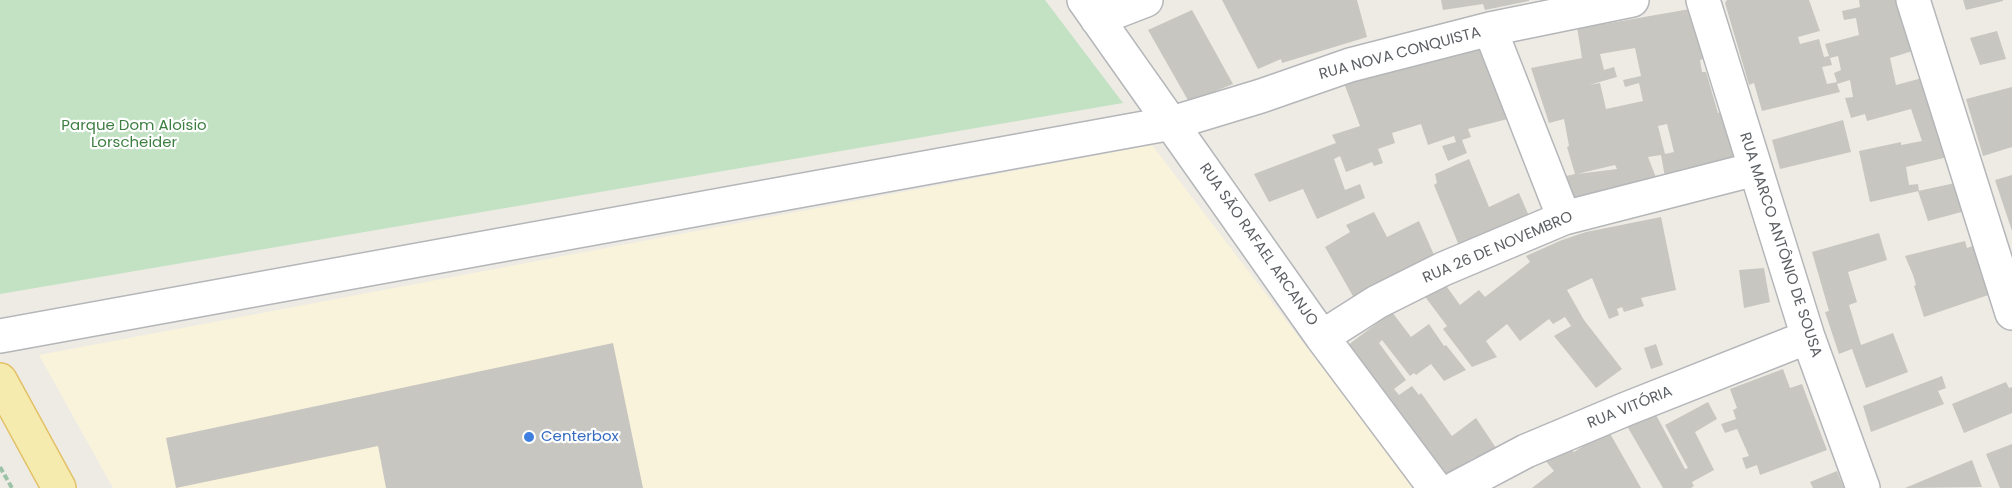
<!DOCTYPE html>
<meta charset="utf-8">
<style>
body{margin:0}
canvas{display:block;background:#edebe4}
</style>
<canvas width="2012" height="488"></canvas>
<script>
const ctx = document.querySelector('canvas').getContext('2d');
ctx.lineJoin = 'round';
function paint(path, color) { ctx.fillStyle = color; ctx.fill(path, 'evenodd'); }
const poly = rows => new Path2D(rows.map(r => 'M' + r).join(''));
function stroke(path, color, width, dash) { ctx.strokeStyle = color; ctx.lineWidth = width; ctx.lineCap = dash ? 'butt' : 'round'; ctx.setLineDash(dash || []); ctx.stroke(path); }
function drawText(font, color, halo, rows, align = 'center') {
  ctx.font = font + ' Poppins,sans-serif'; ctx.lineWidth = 4.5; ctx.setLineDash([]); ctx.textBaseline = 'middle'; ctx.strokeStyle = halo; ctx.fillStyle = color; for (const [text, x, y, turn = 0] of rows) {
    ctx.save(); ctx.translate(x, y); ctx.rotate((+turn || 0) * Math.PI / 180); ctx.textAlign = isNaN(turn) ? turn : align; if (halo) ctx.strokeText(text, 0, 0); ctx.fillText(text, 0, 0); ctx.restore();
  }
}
paint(poly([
 [1152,145,1414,488,113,488,39,355]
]), '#faf3db');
paint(poly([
 [0,0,1045,0,1123,103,0,294]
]), '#c3e2c3');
paint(poly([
 [1222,0,1357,0,1367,37,1282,63,1281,59,1258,69],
 [1441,0,1529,0,1529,1,1485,10,1483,4,1443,10],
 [1727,0,1809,0,1820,31,1798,37,1800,44,1819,39,1824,57,1829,56,1825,44,1859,35,1856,18,1844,20,1842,11,1860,7,1859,0,1904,0,1919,49,1890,58,1896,85,1926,77,1952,156,1906,167,1909,185,1918,184,1919,191,1870,202,1859,151,1901,142,1901,145,1922,141,1911,109,1867,121,1865,114,1851,118,1845,98,1853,97,1850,80,1837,84,1840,92,1762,111,1754,83,1749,85,1725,3],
 [1838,56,1841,70,1834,73,1837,82,1827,84,1822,67,1832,65,1830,58],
 [1963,0,2003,0,2003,1,1966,10],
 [1690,9,1703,59,1700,60,1702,72,1706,72,1718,113,1727,111,1741,166,1666,183,1661,155,1648,157,1659,185,1576,203,1566,176,1575,174,1567,147,1569,146,1564,119,1549,123,1531,68,1582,58,1577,27,1604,22,1604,24],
 [1635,48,1641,76,1623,80,1625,87,1639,83,1643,101,1606,109,1600,83,1589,85,1617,77,1614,67,1604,70,1600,54],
 [1667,124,1674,152,1665,154,1658,126],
 [1615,165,1617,169,1577,174],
 [1192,10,1233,84,1189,102,1148,30],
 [1997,31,2006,59,1980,65,1970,38],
 [1482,46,1508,119,1468,129,1471,137,1462,140,1467,153,1448,161,1442,146,1456,142,1454,136,1428,145,1421,124,1392,133,1395,143,1378,149,1383,163,1374,166,1372,162,1346,172,1340,156,1334,159,1345,190,1360,184,1365,198,1317,219,1303,189,1269,202,1254,174,1336,143,1332,135,1360,126,1344,83],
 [2012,87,2012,147,1983,156,1966,99],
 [1843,120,1851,152,1780,169,1772,140],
 [1469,159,1489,207,1519,193,1529,216,1460,248,1434,185,1437,183,1435,174],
 [2012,175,2012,231,1995,180],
 [1960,182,1969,210,1928,221,1918,191],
 [1374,212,1387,237,1419,221,1439,266,1354,298,1325,247,1350,232,1346,225],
 [1661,217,1676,290,1641,298,1644,306,1624,312,1622,307,1617,309,1619,315,1609,319,1592,278,1567,290,1584,320,1622,369,1596,388,1554,336,1571,326,1565,317,1553,324,1549,319,1520,341,1507,324,1486,341,1497,357,1472,367,1443,329,1447,326,1423,294,1442,280,1460,305,1479,290,1485,297,1530,262,1526,256,1562,240,1586,232],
 [1879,233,1887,260,1848,272,1857,302,1849,305,1861,345,1893,333,1908,372,1866,388,1852,349,1839,354,1825,312,1829,311,1812,252],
 [1965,241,1967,248,1981,243,2000,291,1924,317,1914,286,1916,285,1913,275,1905,256],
 [1764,268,1770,302,1744,308,1739,270],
 [1392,312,1411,337,1429,324,1444,346,1446,345,1466,370,1444,381,1431,364,1416,375,1414,373,1410,376,1382,340,1379,343,1406,380,1394,389,1399,395,1412,386,1419,395,1421,393,1452,436,1476,418,1496,448,1470,460,1445,478,1344,348],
 [613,343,643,488,386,488,378,446,176,488,166,438],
 [1656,344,1663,365,1651,369,1644,348],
 [1783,369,1790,388,1802,384,1827,450,1760,475,1757,465,1746,469,1742,458,1749,456,1737,429,1725,433,1721,424,1736,419,1733,410,1737,408,1730,389],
 [1942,376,1946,388,1938,391,1944,404,1871,432,1863,406],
 [2006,382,2009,388,2012,387,2012,413,1964,433,1952,404],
 [1708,402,1717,419,1695,432,1714,470,1692,482,1694,486,1691,488,1663,488,1627,426,1655,413,1685,469,1688,468,1665,425],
 [1608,430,1641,488,1532,488,1554,471,1545,460,1571,450,1574,452],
 [2012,444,2012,488,2000,488,1986,454],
 [1972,460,1982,487,1905,488],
 [1837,471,1844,488,1813,488,1810,482]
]), '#c8c6c0');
const street = poly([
 [1084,0,1322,337,1435,488],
 [1703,0,1808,337,1863,488],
 [1913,0,2012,313],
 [1097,19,1146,0],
 [1490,29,1564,218],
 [0,336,1172,123,1261,96,1350,65,1490,29,1632,0],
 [1322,337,1377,302,1443,269,1564,218,1755,169],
 [1456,488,1526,451,1626,409,1808,337]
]);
const primary = poly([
 [0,380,59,488]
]);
stroke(street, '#b4b6b9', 36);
stroke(primary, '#e2c167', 36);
stroke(poly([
 [0,467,12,488]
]), '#9cc2a8', 4, [6, 3]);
stroke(street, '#fff', 33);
stroke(primary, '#f6ebaf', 33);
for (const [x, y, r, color] of [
 [529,437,6,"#3f7fe0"]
]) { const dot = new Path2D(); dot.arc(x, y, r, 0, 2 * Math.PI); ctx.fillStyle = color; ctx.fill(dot); stroke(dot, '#fff', 2); }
drawText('15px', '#5c5f63', '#fff', [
 ["RUA NOVA CONQUISTA",1400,54,-15],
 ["RUA SÃO RAFAEL ARCANJO",1258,245,55],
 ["RUA MARCO ANTÔNIO DE SOUSA",1780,245,72],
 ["RUA 26 DE NOVEMBRO",1498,248,-23],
 ["RUA VITÓRIA",1630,408,-22]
]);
drawText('15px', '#3e7f42', '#fff', [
 ["Parque Dom Aloísio",134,126],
 ["Lorscheider",134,143]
]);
drawText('15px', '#366cbe', '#fff', [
 ["Centerbox",541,437]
], 'left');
</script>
